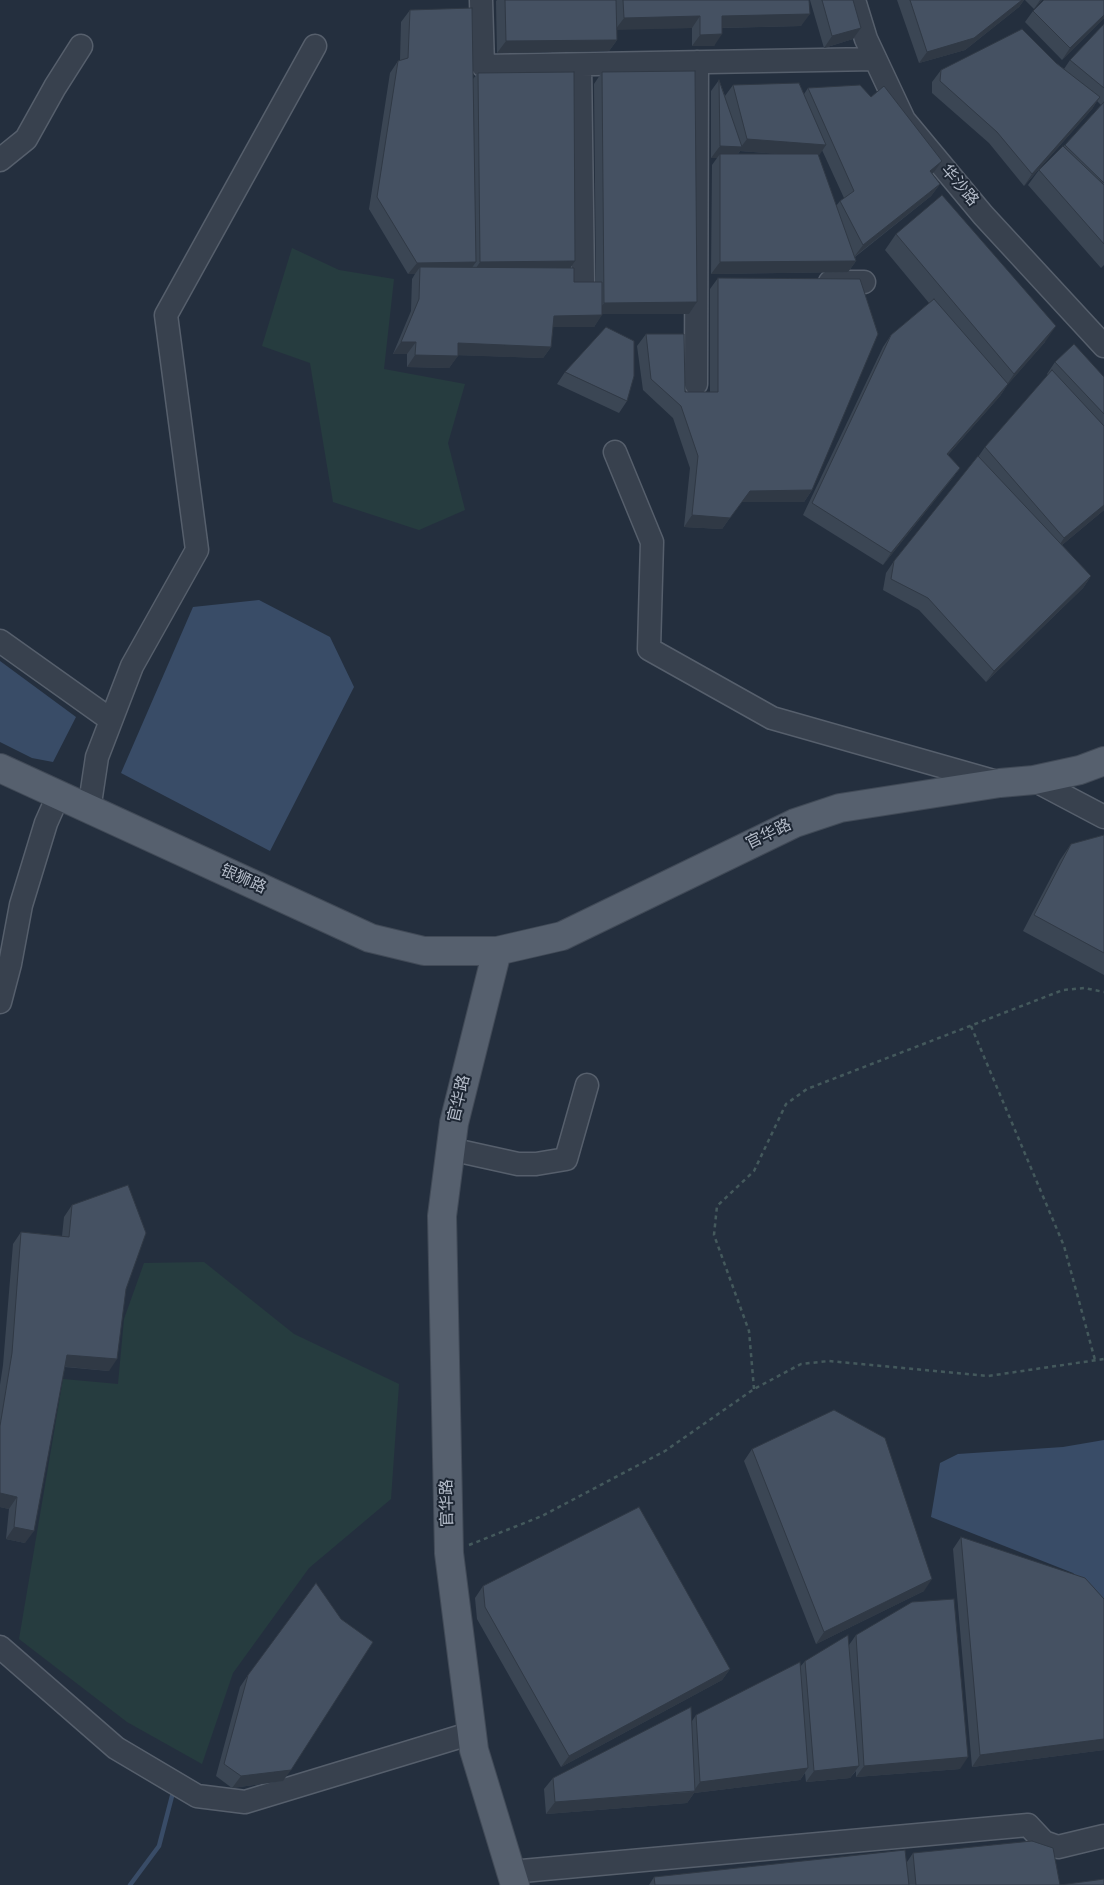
<!DOCTYPE html>
<meta charset="utf-8">
<style>
body{margin:0}
canvas{display:block;background:#242f3e}
</style>
<canvas width="1104" height="1885"></canvas>
<script>
const ctx = document.querySelector('canvas').getContext('2d');
ctx.lineJoin = 'round';
function paint(path, color) { ctx.fillStyle = color; ctx.fill(path, 'evenodd'); }
const poly = rows => new Path2D(rows.map(r => 'M' + r).join(''));
function stroke(path, color, width, dash) { ctx.strokeStyle = color; ctx.lineWidth = width; ctx.lineCap = dash ? 'butt' : 'round'; ctx.setLineDash(dash || []); ctx.stroke(path); }
function drawText(font, color, halo, rows, align = 'center') {
  ctx.font = font + ' "Nunito Sans","Noto Sans SC",sans-serif'; ctx.lineWidth = 4; ctx.setLineDash([]); ctx.textBaseline = 'middle'; ctx.strokeStyle = halo; ctx.fillStyle = color; for (const [text, x, y, turn = 0] of rows) {
    ctx.save(); ctx.translate(x, y); ctx.rotate((+turn || 0) * Math.PI / 180); ctx.textAlign = isNaN(turn) ? turn : align; if (halo) ctx.strokeText(text, 0, 0); ctx.fillText(text, 0, 0); ctx.restore();
  }
}
paint(poly([
 [292,248,339,270,394,279,384,369,465,384,448,443,465,510,419,530,333,502,310,363,262,346],
 [204,1262,294,1334,399,1384,391,1499,309,1568,233,1673,202,1764,127,1722,19,1639,63,1379,118,1384,124,1319,144,1263]
]), '#263c3f');
paint(poly([
 [259,600,330,637,354,687,270,851,121,773,193,607],
 [0,661,76,717,53,762,32,758,0,742],
 [1104,1440,1104,1606,1073,1573,931,1517,940,1463,958,1454,1063,1447]
]), '#394c67');
stroke(poly([
 [130,1885,159,1846,172,1796]
]), '#394c67', 4.5);
const minor = poly([
 [481,0,483,66,875,59],
 [854,0,866,39,904,120,983,215,1104,346],
 [580,65,583,282],
 [0,160,26,139,55,87,81,46],
 [830,282,864,282],
 [696,384,697,62],
 [615,452,652,542,649,649,772,718,997,782],
 [0,641,111,720],
 [1034,780,1104,817],
 [89,810,97,757,132,666,197,550,166,315,315,46],
 [0,1002,10,964,21,905,46,823,58,796],
 [450,1149,518,1164,536,1164,566,1159,587,1085],
 [0,1647,116,1748,197,1796,245,1802,472,1733],
 [511,1872,1028,1825,1044,1842,1058,1847,1104,1836]
]);
const major = poly([
 [0,768,370,938,424,951,497,951,562,936,795,823,840,808,1000,783,1034,780,1080,770,1104,761],
 [497,951,454,1123,442,1216,449,1553,474,1750,515,1885]
]);
stroke(minor, '#565f6c', 25);
stroke(major, '#414a57', 30);
stroke(poly([
 [971,1026,1064,1246,1095,1360],
 [754,1389,749,1331,714,1235,717,1206,754,1171,786,1104,807,1089,1063,990,1084,988,1104,992],
 [469,1545,542,1516,665,1451,754,1389,801,1364,829,1361,988,1376,1104,1359]
]), '#44595c', 2.5, [4, 4]);
stroke(minor, '#38414e', 22);
stroke(major, '#56606e', 28);
paint(poly([
 [497,0,809,0,801,26,722,28,714,46,692,46,692,28,617,29,617,40,609,51,497,53,496,1],
 [810,0,853,0,861,28,853,39,824,48],
 [897,0,1024,0,1019,7,965,50,919,63],
 [1025,0,1042,0,1034,9],
 [1104,0,1104,18,1062,60,1025,22,1033,11],
 [410,10,473,79,478,73,570,268,574,282,596,282,594,84,602,72,697,302,689,314,602,314,594,327,553,327,551,347,543,358,458,355,449,368,407,367,407,354,393,354,411,311,412,279,415,274,408,274,369,209,390,73,398,61,400,60,401,22],
 [1104,24,1104,265,1101,268,1028,185,1039,170,1063,147,1101,105,1097,101,1092,109,1024,186,989,143,932,93,932,82,941,70,1056,63,1064,69,1070,60],
 [719,80,725,96,733,85,804,94,808,88,871,97,942,161,932,174,940,184,931,196,855,257,856,261,848,272,711,274,712,165,717,158,711,158,711,91],
 [822,150,844,198,840,201,836,206,818,156],
 [740,151,779,154,738,154],
 [896,234,1045,342,1008,384,1000,396,948,455,960,468,951,480,883,565,803,515,883,347,891,335,929,303,885,250],
 [718,278,812,490,804,502,741,502,722,529,684,527,690,468,673,418,643,390,637,346,646,334,685,392,710,392,710,289],
 [1055,362,1104,377,1104,510,1062,545,1091,576,1083,588,986,682,919,610,883,590,886,573,894,561,978,457,985,447,1048,375,1047,374],
 [565,372,627,401,619,413,557,384],
 [1104,835,1104,975,1023,931,1060,860,1071,844],
 [72,1205,126,1289,109,1371,65,1367,25,1543,6,1539,9,1509,0,1507,0,1385,3,1365,13,1244,21,1232,62,1236,64,1217],
 [752,1449,924,1591,816,1644,744,1461],
 [961,1537,1104,1599,1104,1750,972,1767,953,1549],
 [483,1586,730,1669,722,1680,561,1767,477,1619,475,1598],
 [856,1635,960,1769,856,1777,856,1771,850,1778,806,1782,805,1773,800,1780,694,1793,687,1803,546,1814,544,1789,553,1778,692,1721,696,1715,800,1667,805,1661,849,1645],
 [248,1675,283,1781,232,1788,216,1776,240,1687],
 [913,1853,1060,1885,1104,1885,649,1885,654,1877,907,1862]
]), '#3b4654');
paint(poly([
 [1022,0,1024,0,1019,7,965,50,919,63,927,52],
 [1040,0,1042,0,1034,9],
 [810,14,801,26,714,28,722,16],
 [1104,15,1104,18,1062,60,1070,48],
 [700,16,692,28,615,30,624,18],
 [861,28,853,39,824,48,832,36],
 [722,34,714,46,692,46,700,35],
 [617,40,609,51,497,53,506,41],
 [1100,97,1092,109,1024,186,1032,174],
 [747,139,826,145,818,157,740,151,734,159,720,154,717,158,711,158,720,146,741,147],
 [942,161,934,172,922,182,930,171],
 [940,184,931,196,854,257,863,245],
 [575,261,567,273,472,274,480,262],
 [856,261,848,272,711,274,720,262],
 [476,262,468,273,420,267,415,274,408,274,417,263],
 [697,302,689,314,596,314,604,303],
 [602,315,594,327,545,327,554,316],
 [1056,326,1045,342,1003,390,1014,374],
 [401,342,416,342,407,354,393,354],
 [458,343,551,347,543,358,450,355],
 [415,355,458,356,449,368,407,367],
 [1008,384,1000,396,938,466,947,454],
 [960,468,951,480,883,565,891,553],
 [812,490,804,502,741,502,722,529,684,527,692,515,750,491],
 [1104,505,1104,510,1056,550,1064,538],
 [1091,576,1083,588,986,682,994,671],
 [67,1355,117,1359,109,1371,59,1366],
 [0,1493,17,1497,9,1509,0,1507],
 [14,1527,34,1531,25,1543,6,1539],
 [932,1579,924,1591,816,1644,824,1632],
 [730,1669,722,1680,561,1767,569,1756],
 [1104,1739,1104,1750,972,1767,980,1755],
 [968,1757,960,1769,856,1777,864,1766],
 [859,1766,850,1778,806,1782,814,1771],
 [808,1768,800,1780,694,1793,687,1803,546,1814,555,1802,693,1792,700,1782],
 [291,1770,283,1781,232,1788,241,1776]
]), '#303945');
const building = poly([
 [505,0,616,0,617,40,506,41,505,0],
 [623,0,809,0,810,14,722,16,722,34,700,35,700,16,624,18,623,0],
 [822,0,853,0,861,28,832,36,822,0],
 [910,0,1022,0,974,38,927,52,910,0],
 [1044,0,1104,0,1104,15,1070,48,1033,11,1044,0],
 [472,8,476,262,417,263,377,197,398,61,408,58,410,10,472,8],
 [1104,24,1104,88,1070,60,1104,24],
 [1022,29,1056,63,1100,97,1032,174,997,132,940,81,941,70,1022,29],
 [695,71,697,302,604,303,602,72,695,71],
 [574,72,575,261,480,262,478,73,574,72],
 [719,80,742,147,720,146,719,80],
 [799,83,826,145,747,139,733,85,799,83],
 [860,85,871,97,884,86,942,161,930,171,940,184,863,245,840,201,854,191,808,88,860,85],
 [1104,102,1104,183,1065,145,1104,102],
 [1063,146,1104,185,1104,244,1039,170,1063,146],
 [720,154,818,154,856,261,720,262,720,154],
 [942,195,1056,326,1014,374,896,234,942,195],
 [420,267,574,268,574,282,602,282,602,315,554,316,551,347,458,343,458,356,415,355,416,342,401,342,419,299,420,267],
 [718,278,860,279,878,334,812,490,750,491,730,518,692,515,698,456,681,406,651,379,646,334,684,334,685,392,718,392,718,278],
 [934,299,1008,384,947,454,960,468,891,553,812,503,891,335,934,299],
 [606,327,634,341,634,376,627,401,565,372,606,327],
 [1074,344,1104,377,1104,414,1055,362,1074,344],
 [1052,370,1104,426,1104,505,1064,538,985,447,1052,370],
 [978,456,1091,576,994,671,928,598,891,579,894,561,978,456],
 [1104,835,1104,953,1034,915,1071,844,1104,835],
 [128,1185,146,1233,126,1289,117,1359,67,1355,34,1531,14,1527,17,1497,0,1493,0,1426,12,1353,21,1232,69,1237,72,1205,128,1185],
 [834,1410,885,1438,932,1579,824,1632,752,1449,834,1410],
 [639,1507,730,1669,569,1756,485,1607,483,1586,639,1507],
 [961,1537,1085,1578,1104,1599,1104,1739,980,1755,961,1537],
 [316,1583,341,1619,373,1642,291,1770,241,1776,224,1764,248,1675,316,1583],
 [954,1599,968,1757,864,1766,856,1635,912,1602,954,1599],
 [848,1635,859,1766,814,1771,805,1661,848,1635],
 [800,1662,808,1768,700,1782,696,1715,800,1662],
 [691,1707,695,1791,555,1802,553,1778,691,1707],
 [1032,1841,1053,1848,1060,1885,1104,1879,1104,1885,916,1885,913,1853,1032,1841],
 [905,1850,909,1885,655,1885,654,1877,905,1850]
]);
paint(building, '#455162');
stroke(building, '#303945', 1);
drawText('16px', '#b4bcc9', '#1d2633', [
 ["华沙路",959,186,50],
 ["官华路",769,835,-26],
 ["银狮路",243,880,24],
 ["官华路",460,1099,-77],
 ["官华路",448,1503,-91]
]);
</script>
